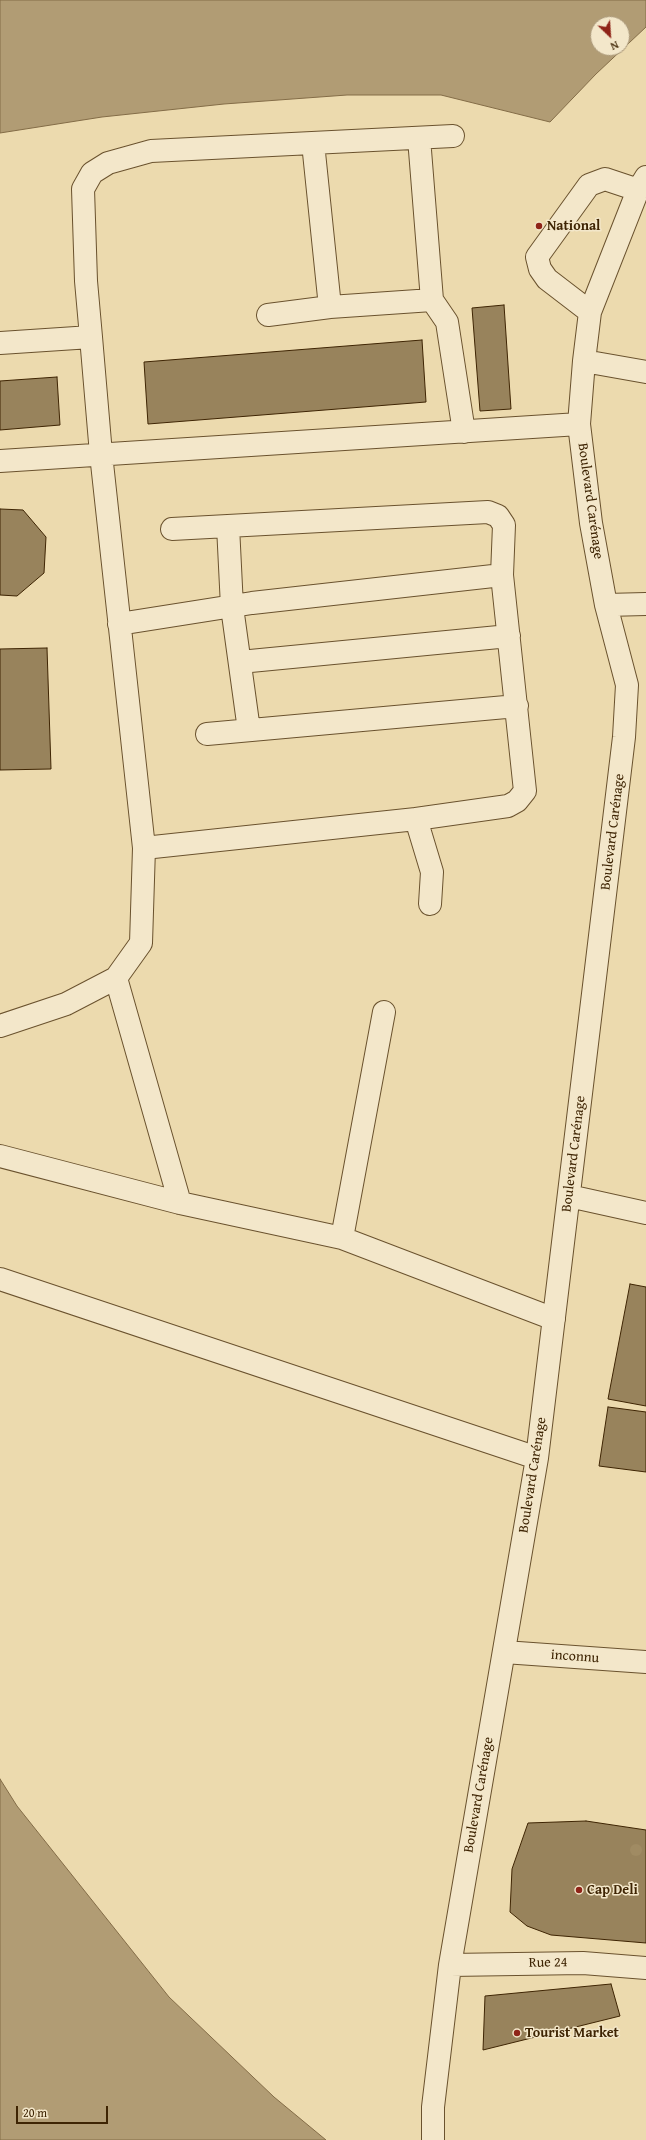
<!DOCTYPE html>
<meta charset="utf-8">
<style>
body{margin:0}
#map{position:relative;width:646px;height:2140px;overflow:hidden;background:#ecdaae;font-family:"Gentium Book Plus",serif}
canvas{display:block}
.north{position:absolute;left:590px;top:16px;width:40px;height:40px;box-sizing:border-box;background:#f3e7ca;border:1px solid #ab997a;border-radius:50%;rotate:155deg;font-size:11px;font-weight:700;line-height:16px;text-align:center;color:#3e2403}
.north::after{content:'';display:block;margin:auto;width:14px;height:18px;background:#8f2418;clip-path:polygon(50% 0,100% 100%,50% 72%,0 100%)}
.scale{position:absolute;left:16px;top:2106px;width:92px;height:18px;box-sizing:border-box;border:2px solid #3e2403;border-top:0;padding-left:5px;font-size:12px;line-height:14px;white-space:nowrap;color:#3e2403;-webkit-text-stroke:3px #f3e7ca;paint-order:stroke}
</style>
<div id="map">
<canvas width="646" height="2140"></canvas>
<div class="north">N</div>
<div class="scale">20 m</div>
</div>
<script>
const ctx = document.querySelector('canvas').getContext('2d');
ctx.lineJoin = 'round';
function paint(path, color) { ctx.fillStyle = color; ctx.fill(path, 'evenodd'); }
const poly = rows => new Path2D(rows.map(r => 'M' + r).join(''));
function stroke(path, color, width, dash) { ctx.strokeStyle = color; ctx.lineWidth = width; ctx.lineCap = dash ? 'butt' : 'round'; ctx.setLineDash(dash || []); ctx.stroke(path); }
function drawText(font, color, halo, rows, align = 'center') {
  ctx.font = font + ' "Gentium Book Plus",serif'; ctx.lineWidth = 3; ctx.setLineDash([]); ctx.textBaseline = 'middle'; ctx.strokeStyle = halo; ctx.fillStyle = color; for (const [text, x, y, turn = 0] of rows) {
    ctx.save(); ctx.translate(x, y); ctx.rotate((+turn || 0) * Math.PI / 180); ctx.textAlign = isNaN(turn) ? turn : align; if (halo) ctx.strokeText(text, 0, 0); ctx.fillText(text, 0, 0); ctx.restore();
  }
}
const water = poly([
 [0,0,646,0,646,27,596,74,550,122,441,95,347,95,224,104,102,117,0,133,0,0],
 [598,24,622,24,622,48,598,48,598,24],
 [0,1779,17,1806,169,1997,274,2097,326,2140,0,2140,0,1779]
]);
paint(water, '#b19c74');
stroke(water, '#836c47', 1);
const building = poly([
 [504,305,511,409,480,411,472,308,504,305],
 [422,340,426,402,148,424,144,362,422,340],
 [57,377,60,425,0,430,0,381,57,377],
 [0,509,23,510,46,537,44,573,17,596,0,595,0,509],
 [47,648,51,769,0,770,0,649,47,648],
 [630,1284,646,1287,646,1406,608,1399,630,1284],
 [608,1407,646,1412,646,1472,599,1466,608,1407],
 [586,1821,646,1830,646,1943,551,1935,527,1926,510,1912,512,1869,528,1823,586,1821],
 [611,1984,620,2016,483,2050,485,1996,611,1984]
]);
paint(building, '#98835c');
stroke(building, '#3e2403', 1);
const minor = poly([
 [419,138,432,300],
 [313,143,330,307],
 [590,312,547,279,540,269,537,257,589,185,605,179,638,190],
 [268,315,330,307,432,300,447,322,464,432],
 [91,337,86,281,83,189,92,173,108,163,151,151,453,136],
 [0,343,91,337,101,454,144,848,141,943,116,978,66,1004,0,1026],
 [584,361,646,372],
 [0,461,579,424],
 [228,526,232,607,249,730],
 [172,529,488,512,498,516,504,525,502,575],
 [606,605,646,604],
 [119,624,252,603,502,575,525,791,517,801,508,806,416,819],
 [240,662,509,636],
 [207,734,517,706],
 [144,848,416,819,432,872,430,904],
 [116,978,180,1203],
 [0,1156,180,1203,342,1238,554,1319],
 [569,1196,646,1213],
 [342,1238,384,1012],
 [0,1279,537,1458],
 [504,1652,646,1662],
 [450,1965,583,1963,646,1968],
 [433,2140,433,2107,450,1965,537,1458,624,737,627,685,606,605,591,523,579,424,584,361,590,312,638,190,646,177]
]);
stroke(minor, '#6a522e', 24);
stroke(minor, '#f3e7ca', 22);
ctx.fillStyle = '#a08b63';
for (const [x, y] of [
 [636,1850]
]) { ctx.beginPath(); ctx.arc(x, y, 6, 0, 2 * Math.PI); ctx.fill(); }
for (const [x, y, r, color] of [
 [539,226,4,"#8f2418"],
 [579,1890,4,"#8f2418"],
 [517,2033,4,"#8f2418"]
]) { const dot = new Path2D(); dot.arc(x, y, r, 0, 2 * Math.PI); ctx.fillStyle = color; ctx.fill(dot); stroke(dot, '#f3e7ca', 1.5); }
drawText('bold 14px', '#3e2403', '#f3e7ca', [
 ["National",547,226],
 ["Cap Deli",587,1890],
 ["Tourist Market",525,2033]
], 'left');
drawText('14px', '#3e2403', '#f3e7ca', [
 ["Boulevard Carénage",590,501,82],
 ["Boulevard Carénage",613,832,-83],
 ["Boulevard Carénage",574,1154,-83],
 ["Boulevard Carénage",533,1475,-81],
 ["inconnu",575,1657,4],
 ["Boulevard Carénage",479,1795,-80],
 ["Rue 24",548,1963,-1]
]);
</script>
